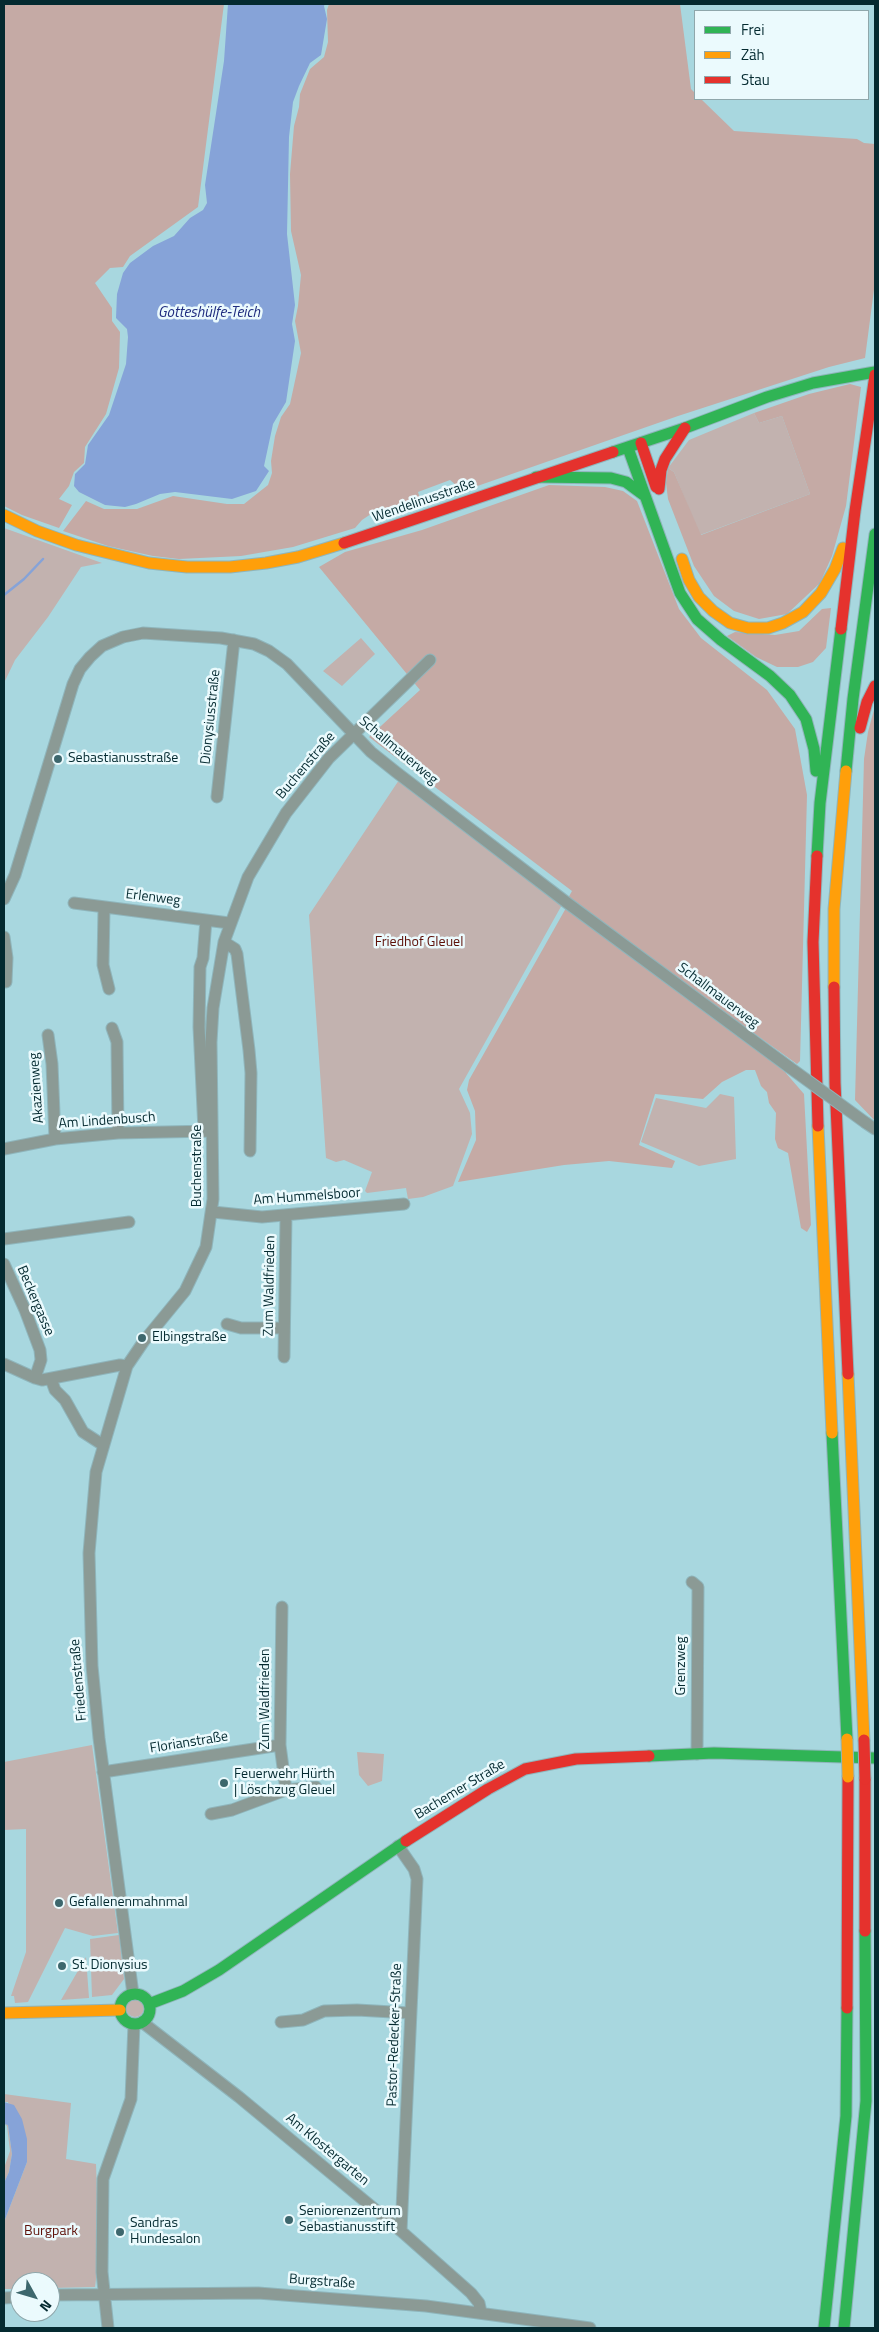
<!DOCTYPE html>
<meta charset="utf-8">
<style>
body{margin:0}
#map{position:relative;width:879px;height:2332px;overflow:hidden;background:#a8d7df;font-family:"Titillium Web",sans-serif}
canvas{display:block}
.frame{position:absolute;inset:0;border:5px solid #042a30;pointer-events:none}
.legend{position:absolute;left:694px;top:10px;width:175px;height:90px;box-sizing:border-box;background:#ebfafd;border:1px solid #8fa7ab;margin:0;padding:6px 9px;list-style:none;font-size:15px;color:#042a30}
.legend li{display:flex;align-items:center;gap:10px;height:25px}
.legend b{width:25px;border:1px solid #8fa7ab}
.north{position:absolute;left:10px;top:2272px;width:50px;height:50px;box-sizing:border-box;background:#ebfafd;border:1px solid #8fa7ab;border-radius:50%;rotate:129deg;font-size:14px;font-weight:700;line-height:20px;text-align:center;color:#042a30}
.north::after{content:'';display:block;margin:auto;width:18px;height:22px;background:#3d676d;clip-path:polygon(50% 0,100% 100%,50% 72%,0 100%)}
</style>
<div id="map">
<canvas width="879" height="2332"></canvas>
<div class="frame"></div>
<ul class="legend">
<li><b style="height:6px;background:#30b455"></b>Frei</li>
<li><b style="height:6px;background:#ff9f0a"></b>Zäh</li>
<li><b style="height:6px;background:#e5322d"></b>Stau</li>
</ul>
<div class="north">N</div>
</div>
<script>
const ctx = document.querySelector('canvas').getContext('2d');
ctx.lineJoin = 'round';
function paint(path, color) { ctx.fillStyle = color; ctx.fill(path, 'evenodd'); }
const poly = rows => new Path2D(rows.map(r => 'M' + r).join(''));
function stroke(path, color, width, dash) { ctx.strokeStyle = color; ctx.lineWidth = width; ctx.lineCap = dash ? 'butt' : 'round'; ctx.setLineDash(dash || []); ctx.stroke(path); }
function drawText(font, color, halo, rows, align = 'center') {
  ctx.font = font + ' "Titillium Web",sans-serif'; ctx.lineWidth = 5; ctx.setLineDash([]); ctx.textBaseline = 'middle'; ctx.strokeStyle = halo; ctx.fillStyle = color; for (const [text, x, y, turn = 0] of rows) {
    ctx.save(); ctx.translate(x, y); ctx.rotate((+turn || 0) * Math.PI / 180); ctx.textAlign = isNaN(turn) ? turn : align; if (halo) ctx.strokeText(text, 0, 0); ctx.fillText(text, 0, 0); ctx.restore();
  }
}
paint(poly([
 [754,413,759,423,782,416,810,494,700,535,674,472,668,468,689,440],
 [4,528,102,563,81,567,48,617,15,660,4,683],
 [361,638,375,654,342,686,323,671],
 [399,780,563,903,459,1089,470,1113,472,1134,453,1186,423,1197,408,1199,406,1188,367,1193,365,1191,372,1172,344,1160,336,1162,326,1158,309,915],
 [720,1094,734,1097,736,1159,699,1166,641,1142,656,1098,706,1108],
 [92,1745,118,1933,93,1936,65,1928,28,2002,15,2003,14,1996,11,1996,26,1952,26,1829,4,1830,4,1762],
 [357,1752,384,1754,382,1781,368,1786,359,1775],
 [119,1935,124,1979,112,1995,92,1997,90,1939],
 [86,1957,89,1998,61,2000],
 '126 2008a9 9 0 1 1 18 0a9 9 0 1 1-18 0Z',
 [4,2094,71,2103,66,2159,96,2164,99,2255,95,2287,50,2288,50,2282,20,2282,20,2289,4,2289,4,2222,27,2162,8,2102,4,2102],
 [4,2124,8,2125,12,2154,9,2172,5,2181,4,2168,10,2151,7,2126]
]), '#c2b2af');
paint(poly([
 [4,4,224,4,198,207,130,256,123,267,110,268,95,283,112,308,112,321,120,332,119,368,106,414,85,447,84,463,74,472,69,486,59,499,72,505,59,528,22,515,4,506],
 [329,4,680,4,691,89,695,93,695,99,701,99,734,131,857,139,864,143,875,144,875,282,865,358,829,367,678,416,463,491,450,480,418,492,422,505,399,510,374,512,362,520,355,528,293,547,241,556,179,559,153,556,108,546,63,531,86,501,104,509,137,509,173,496,227,504,244,504,268,485,272,473,271,461,275,436,281,417,290,404,301,353,295,321,298,306,301,275,291,231,290,174,294,126,299,107,300,94,310,69,324,57,328,42,327,10],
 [850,384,861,387,846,506,832,556,820,583,787,614,759,619,734,611,714,596,694,566,668,499,666,483,668,468,674,472,701,535,810,494,782,416,759,423,754,413,809,394],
 [549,485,605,487,623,491,637,501,679,609,701,638,767,690,795,729,807,795,800,1061,797,1064,567,900,572,891,369,737,420,690,319,567,345,552,422,530],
 [831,608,826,648,813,662,798,667,777,667,756,657,727,636,735,632,775,635,799,631,822,609],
 [875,706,875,1121,855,1100,864,759,868,732],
 [566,908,750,1044,785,1072,804,1094,811,1225,807,1232,801,1228,788,1153,778,1148,775,1139,776,1113,769,1103,767,1092,761,1086,755,1070,746,1070,722,1082,703,1099,655,1094,639,1145,675,1161,672,1168,609,1161,564,1165,458,1182,476,1140,475,1111,467,1090,469,1080]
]), '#c5aaa5');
paint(poly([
 [228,4,325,4,324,6,327,19,321,55,310,63,299,86,293,102,289,137,287,234,295,305,292,324,295,341,286,402,273,424,264,466,269,471,256,491,232,499,175,492,160,494,136,504,125,507,105,505,79,492,74,486,75,474,85,464,88,445,109,415,126,364,128,337,127,329,116,318,117,294,123,273,130,263,153,246,174,236,190,218,203,210,207,203,205,185,224,61],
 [4,2102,14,2105,22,2119,27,2139,27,2162,4,2222,4,2183,9,2172,12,2154,8,2125,4,2124]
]), '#86a3d8');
stroke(poly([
 [4,595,24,579,43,559]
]), '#86a3d8', 2.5);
const street = poly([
 [217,797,234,640],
 [4,899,15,875,73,684,80,669,90,657,102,646,123,637,143,633,221,638,254,644,269,651,287,664,371,752,396,772,566,902,789,1067],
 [74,903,229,923],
 [104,908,103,965,109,989],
 [4,937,7,958,6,982],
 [224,942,235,949,237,954,249,1050,251,1073,250,1151],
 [112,1028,117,1042,118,1133],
 [48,1035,52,1064,55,1139],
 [866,1123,875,1129],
 [204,1130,199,1027,200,967,203,958,206,920],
 [4,1149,55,1139,118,1133,211,1131],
 [213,1212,262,1217,404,1204],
 [4,1239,129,1222],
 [4,1264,25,1310,40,1350,41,1360,35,1378],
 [227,1324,241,1328,284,1328],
 [284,1357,286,1215],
 [4,1364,35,1378,42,1380,120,1365,127,1366],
 [51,1379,55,1390,65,1400,83,1432,103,1445],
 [692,1582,698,1587,697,1754],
 [282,1607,280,1745,286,1790],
 [103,1772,280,1745],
 [211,1814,232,1810,286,1790,316,1787],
 [398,1846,414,1869,417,1879,401,2231],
 [133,1994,99,1738,92,1666,89,1553,96,1472,127,1366,144,1341,185,1291,206,1247,213,1199,211,1042,213,1008,224,942,248,877,286,813,329,758,430,660],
 [142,2022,239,2097,401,2231,471,2293,479,2303,481,2312],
 [281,2022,303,2020,324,2011,357,2010,410,2013],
 [50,2295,258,2293,426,2306,590,2328],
 [4,2298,20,2297],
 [108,2328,102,2272,103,2179,131,2099,134,2024]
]);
const fast = poly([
 [628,448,680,593,697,619,721,640,770,676,790,695,806,719,814,749,816,771],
 [613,452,685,428,767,397,813,383,875,372],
 [536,477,611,478,626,482,645,496],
 [846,771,853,699,875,534],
 [817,856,820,803,841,629],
 [832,1433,847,1739],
 [649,1756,714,1753,875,1758],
 '120 2009a15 15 0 1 1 30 0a15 15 0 1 1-30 0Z',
 [149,2004,183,1991,219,1970,406,1841],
 [824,2328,846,2116,847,2008],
 [844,2328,866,2101,865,1931]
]);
const slow = poly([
 [4,515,37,531,76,545,149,563,187,567,230,567,266,563,298,557,344,543],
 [682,559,689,580,699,597,713,611,730,623,748,628,768,628,783,623,803,612,821,593,835,569,843,548],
 [834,987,834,909,846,771],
 [818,1126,832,1433],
 [848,1374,864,1740],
 [4,2013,120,2010]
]);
const jam = poly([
 [641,443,656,487],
 [659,489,661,470,665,459,685,428],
 [344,543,613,452],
 [841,629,855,511,875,375],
 [860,728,867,702,875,686],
 [817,856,813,942,818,1126],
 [834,987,835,1083,848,1374],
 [865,1779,865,1931],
 [406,1841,488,1789,525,1769,576,1759,649,1756],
 [847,2008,848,1777]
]);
stroke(street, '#8fb5bb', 13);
stroke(fast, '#8fb5bb', 13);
stroke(slow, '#8fb5bb', 13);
stroke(jam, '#8fb5bb', 13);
stroke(street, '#8b9a95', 11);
stroke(fast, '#30b455', 11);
stroke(slow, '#ff9f0a', 11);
stroke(jam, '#e5322d', 11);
const streetBridge = poly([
 [789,1067,866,1123]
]);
const slowBridge = poly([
 [847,1739,848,1777]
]);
const jamBridge = poly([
 [864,1740,865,1779]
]);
stroke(streetBridge, '#8fb5bb', 13, []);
stroke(slowBridge, '#8fb5bb', 13, []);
stroke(jamBridge, '#8fb5bb', 13, []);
stroke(streetBridge, '#8b9a95', 11);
stroke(slowBridge, '#ff9f0a', 11);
stroke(jamBridge, '#e5322d', 11);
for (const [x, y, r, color] of [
 [58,759,5,"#3d676d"],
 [142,1338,5,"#3d676d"],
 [224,1783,5,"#3d676d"],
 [59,1903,5,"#3d676d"],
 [62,1966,5,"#3d676d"],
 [289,2220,5,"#3d676d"],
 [120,2232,5,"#3d676d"]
]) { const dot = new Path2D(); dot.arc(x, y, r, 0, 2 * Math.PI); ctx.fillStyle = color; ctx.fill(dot); stroke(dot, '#ebfafd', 2); }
drawText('14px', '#042a30', '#ebfafd', [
 ["Wendelinusstraße",424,501,-19],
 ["Dionysiusstraße",211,717,-84],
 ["Schallmauerweg",398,751,40],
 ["Buchenstraße",306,766,-50],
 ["Erlenweg",153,898,7],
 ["Schallmauerweg",718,996,37],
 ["Akazienweg",37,1088,-94],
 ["Am Lindenbusch",107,1121,-4],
 ["Buchenstraße",198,1166,-90],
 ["Am Hummelsboor",307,1197,-4],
 ["Zum Waldfrieden",270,1286,-89],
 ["Beckergasse",35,1301,67],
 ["Grenzweg",682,1666,-90],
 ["Friedenstraße",79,1680,-95],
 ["Zum Waldfrieden",266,1699,-90],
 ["Florianstraße",189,1743,-9],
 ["Bachemer Straße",460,1790,-31],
 ["Pastor-Redecker-Straße",395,2035,-88],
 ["Am Klostergarten",327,2150,40],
 ["Burgstraße",322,2282,4]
]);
drawText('14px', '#042a30', '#ebfafd', [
 ["Sebastianusstraße",68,759],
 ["Elbingstraße",152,1338],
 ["Feuerwehr Hürth",234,1775],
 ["| Löschzug Gleuel",234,1791],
 ["Gefallenenmahnmal",69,1903],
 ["St. Dionysius",72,1966],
 ["Seniorenzentrum",299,2212],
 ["Sebastianusstift",299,2228],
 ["Sandras",130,2224],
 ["Hundesalon",130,2240]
], 'left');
drawText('14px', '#5d0f07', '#ebfafd', [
 ["Friedhof Gleuel",419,943],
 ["Burgpark",51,2232]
]);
drawText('italic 15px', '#1f2c7f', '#ebfafd', [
 ["Gotteshülfe-Teich",209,313]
]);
</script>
